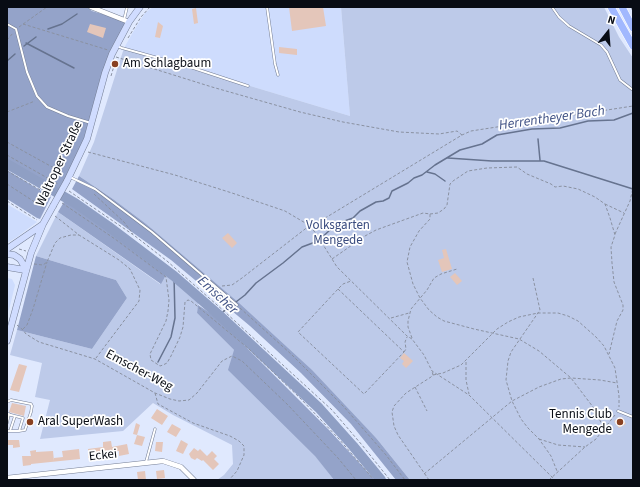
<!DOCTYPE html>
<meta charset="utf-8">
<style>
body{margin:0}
#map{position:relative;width:640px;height:487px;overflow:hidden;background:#e0e9fe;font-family:"Source Sans 3",sans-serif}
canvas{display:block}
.frame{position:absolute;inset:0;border:8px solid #080c14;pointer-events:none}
.north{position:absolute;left:588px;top:12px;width:40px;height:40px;-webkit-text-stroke:3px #fff;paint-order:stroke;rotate:17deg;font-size:11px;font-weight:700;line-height:16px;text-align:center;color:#080c14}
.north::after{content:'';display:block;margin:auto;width:14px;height:18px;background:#080c14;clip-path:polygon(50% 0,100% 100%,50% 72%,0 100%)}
</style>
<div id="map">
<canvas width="640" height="487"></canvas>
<div class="frame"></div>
<div class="north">N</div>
</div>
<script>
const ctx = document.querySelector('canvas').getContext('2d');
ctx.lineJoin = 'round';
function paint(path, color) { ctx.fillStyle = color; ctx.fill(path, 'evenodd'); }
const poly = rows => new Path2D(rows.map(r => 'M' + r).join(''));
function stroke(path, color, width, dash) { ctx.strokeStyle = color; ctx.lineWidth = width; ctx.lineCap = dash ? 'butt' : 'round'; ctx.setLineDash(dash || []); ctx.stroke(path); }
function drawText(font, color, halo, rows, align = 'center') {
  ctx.font = font + ' "Source Sans 3",sans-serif'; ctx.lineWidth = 3.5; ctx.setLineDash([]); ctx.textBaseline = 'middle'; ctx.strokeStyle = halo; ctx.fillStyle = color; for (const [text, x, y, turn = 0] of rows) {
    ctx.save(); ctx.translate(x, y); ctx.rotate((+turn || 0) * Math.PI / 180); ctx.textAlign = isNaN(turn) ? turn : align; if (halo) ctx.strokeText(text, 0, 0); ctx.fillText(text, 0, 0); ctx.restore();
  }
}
paint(poly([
 [153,7,341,7,350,116,124,48,136,27,145,13],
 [7,204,37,222,17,237,7,243],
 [7,278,12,279,15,285,9,310,7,311]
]), '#cedcfd');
paint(poly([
 [341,7,604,7,619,37,633,58,633,480,410,480,377,439,145,223,113,199,79,176,94,142,124,48,350,116],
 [58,212,160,284,167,273,199,300,197,313,234,350,334,480,217,480,224,475,233,464,232,445,173,415,153,403,123,431,40,439,50,400,35,397,42,363,10,355,17,330,92,349,127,298,116,280,36,256]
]), '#bdcae9');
paint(poly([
 [7,7,87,7,92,11,129,22,116,45,91,126,59,194,7,164],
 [7,170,51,197,40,219,37,218,7,199],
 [79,176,113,199,145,223,239,303,312,370,377,439,410,480,396,480,351,424,301,373,250,326,171,260,72,189],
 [65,200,167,273,161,284,58,212],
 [36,256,116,280,127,298,92,349,17,330],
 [198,305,216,317,330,431,375,480,334,480,315,456,228,370,234,350,197,313]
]), '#94a3c9');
stroke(poly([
 [48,29,62,24,77,14],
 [26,43,74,68],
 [24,46,36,37],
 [7,61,15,54],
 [538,139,540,160],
 [448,158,492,161,544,161,633,189],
 [427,172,435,174,445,181],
 [219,315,245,295,256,283,283,263,302,247,318,241,331,229,339,223,353,218,360,211,376,202,383,201,389,198,392,191,408,183,414,178,422,175,435,165,460,150,482,144,497,135,532,129,560,128,588,121,614,120,633,113],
 [158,362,171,337,175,318,174,276]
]), '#66738f', 1.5);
stroke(poly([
 [7,164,75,203,108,226,174,276,219,315,319,408,353,446,381,480]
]), '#8f9fc4', 10);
paint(poly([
 [289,7,323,7,326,26,292,31],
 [196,8,198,23,194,24,192,9],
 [158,22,163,26,160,38,155,37],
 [90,24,106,28,103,38,87,32],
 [279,47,297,49,297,55,279,53],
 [228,233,237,243,232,248,222,238],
 [446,249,452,269,442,272,438,260,444,258,442,250],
 [455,273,462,281,457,285,450,277],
 [404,353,413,361,406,368,402,364,404,361,400,358],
 [19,364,27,366,19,392,10,390],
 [12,403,26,406,24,416,9,412],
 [157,409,168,416,162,425,151,418],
 [622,417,626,424,619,428,614,421],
 [136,423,140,425,137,435,145,437,142,446,134,444,137,435,133,434],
 [172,424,181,429,176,437,167,432],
 [7,440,19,440,20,447,13,448,13,445,7,445],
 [181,440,188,444,183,454,176,451],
 [111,441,112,447,127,444,129,454,119,456,119,451,97,454,97,457,88,458,88,449,103,447,103,442],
 [156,442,163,442,162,452,155,451],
 [194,448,198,451,200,449,207,456,212,451,217,456,214,459,219,464,213,470,203,460,202,461,197,458,195,460,191,458,189,454],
 [79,449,80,459,31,464,31,465,23,466,22,456,31,456,30,451,36,450,36,452,53,451,54,461,54,458,63,457,62,451],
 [164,470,165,478,157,479,156,471],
 [145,471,146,480,138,480,137,472]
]), '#e4c6ba');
const lane = poly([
 [267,7,275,64,278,75],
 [552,7,559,17,569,26,601,45,607,52,620,80,633,90],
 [124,20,127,7],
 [7,24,16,29,27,72,37,96,47,107,68,116,91,123],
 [117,46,122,48,187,66,248,86],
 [70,177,95,189,152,232,237,305],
 [7,402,11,400,31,404,32,406,31,412,25,430,19,431,7,431],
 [618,411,633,417],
 [7,414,23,418,19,431],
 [7,423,9,414],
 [10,431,15,416],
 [146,462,155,429]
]);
const street = poly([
 [91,7,129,22],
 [7,478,163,461,181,467,194,480]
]);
const secondary = poly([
 [67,181,87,139,105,73,112,54,129,22,140,7],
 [7,249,42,225],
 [7,254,14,255,20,259,23,264,25,270],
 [7,267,25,270],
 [7,341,31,253,43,224,53,206]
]);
const primary = poly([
 [611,7,633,46],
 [622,7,633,28]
]);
stroke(lane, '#747e95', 3);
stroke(street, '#747e95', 5.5);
stroke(secondary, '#747e95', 7);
stroke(primary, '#fff', 8);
stroke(poly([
 [631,7,633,12],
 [23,24,108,50],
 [19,27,47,7],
 [128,38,141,17,150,7],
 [7,40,13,33],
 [116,57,212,87,300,112,343,122,399,132,439,134,457,131,462,135],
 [111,76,114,66],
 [7,112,35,101],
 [7,142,63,173],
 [88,152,175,175,232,193,285,211,307,224,311,227,317,235,337,267,407,336,412,339,424,355,432,371,469,395,555,480],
 [7,155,58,184],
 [7,171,51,196],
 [7,184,44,208],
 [69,191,135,236,167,261,225,312,332,410,362,445,390,480],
 [94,194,124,222,133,234],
 [7,201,37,220],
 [62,203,115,239,166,277,169,300,168,311,166,321,150,354,151,360,160,366,163,365,167,363,171,356,180,337,183,327,185,302,188,300,191,301,249,349,301,399,339,439,374,480],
 [605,204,624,213],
 [430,214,438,213,444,209,447,205,450,184,453,181,468,171,487,168,517,167,527,174,551,184,555,187,563,186,578,189,595,197,605,204,610,218,615,235,611,247,612,263,614,282,623,305,623,310,617,321,609,354],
 [55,216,79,235,119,260,130,269,140,290,139,301,96,358],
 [312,226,462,135,471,131,633,106],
 [615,234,630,201,633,188],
 [19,249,26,251],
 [332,259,365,236,376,230,423,213,430,214,430,219,419,231,410,247,407,262,413,284,420,298,429,310,437,317,444,321,474,329,519,339,539,351,571,378,596,411,604,430],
 [34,264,43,265,47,262,55,243,60,238,71,235,79,235],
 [533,278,540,310,511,352,508,361,506,380,512,401,521,419,528,428,539,439,551,456,557,471],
 [222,286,232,285,242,278,309,226],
 [338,289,404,352,364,394,298,332,338,289,343,284,351,281],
 [240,308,291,354,344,407,386,455,405,480],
 [391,318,409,313],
 [17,325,23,330,26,334,39,342,95,359,155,393,170,399,179,401,189,400,197,393,222,361,232,356,242,361,287,404,338,458,356,480],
 [23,329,27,325,33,309,47,262],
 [412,338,408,327,408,321,411,309,427,290,434,278,441,274,457,269],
 [404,352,406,349,405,342,407,337],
 [466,362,466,380,469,394],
 [433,375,443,373,461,365,497,329,508,322,519,317,538,313,558,313,568,316,578,321,596,337,604,346,615,368,619,396,619,407],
 [415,387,427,411],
 [155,393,158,404,193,423,230,436,239,441,244,446,244,455,237,471,229,480],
 [539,439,558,445,585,447],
 [424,474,512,401,539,387,561,379,571,378,600,380,617,383],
 [429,480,398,435,394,426,392,412,394,406,406,393,431,377,433,375,432,371],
 [549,480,585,447,596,439,615,415]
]), '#8a91a1', 1, [3, 2]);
stroke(lane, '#fff', 2);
stroke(street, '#fff', 4.5);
stroke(secondary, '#d0dcff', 6);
stroke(primary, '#a1b8fe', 7);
const secondaryBridge = poly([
 [53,206,67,181]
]);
stroke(secondaryBridge, '#747e95', 7, []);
stroke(secondaryBridge, '#d0dcff', 6);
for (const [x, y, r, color] of [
 [115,64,4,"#894122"],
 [30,422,4,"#894122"],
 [620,422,4,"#894122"]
]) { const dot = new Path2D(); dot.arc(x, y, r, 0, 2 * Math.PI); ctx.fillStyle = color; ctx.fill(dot); stroke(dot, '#fff', 1.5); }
drawText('13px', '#080c14', '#fff', [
 ["Am Schlagbaum",123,64],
 ["Tennis Club",612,415,"right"],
 ["Mengede",612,430,"right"],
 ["Aral SuperWash",38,422]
], 'left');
drawText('13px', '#080c14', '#fff', [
 ["Waltroper Straße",60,164,-65],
 ["Emscher-Weg",139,371,28],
 ["Eckei",103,456,-6]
]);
drawText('13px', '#394b7e', '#fff', [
 ["Volksgarten",338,226],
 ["Mengede",338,241]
]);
drawText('italic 14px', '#3e5084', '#fff', [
 ["Herrentheyer Bach",552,119,-8],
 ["Emscher",217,296,43]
]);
</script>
